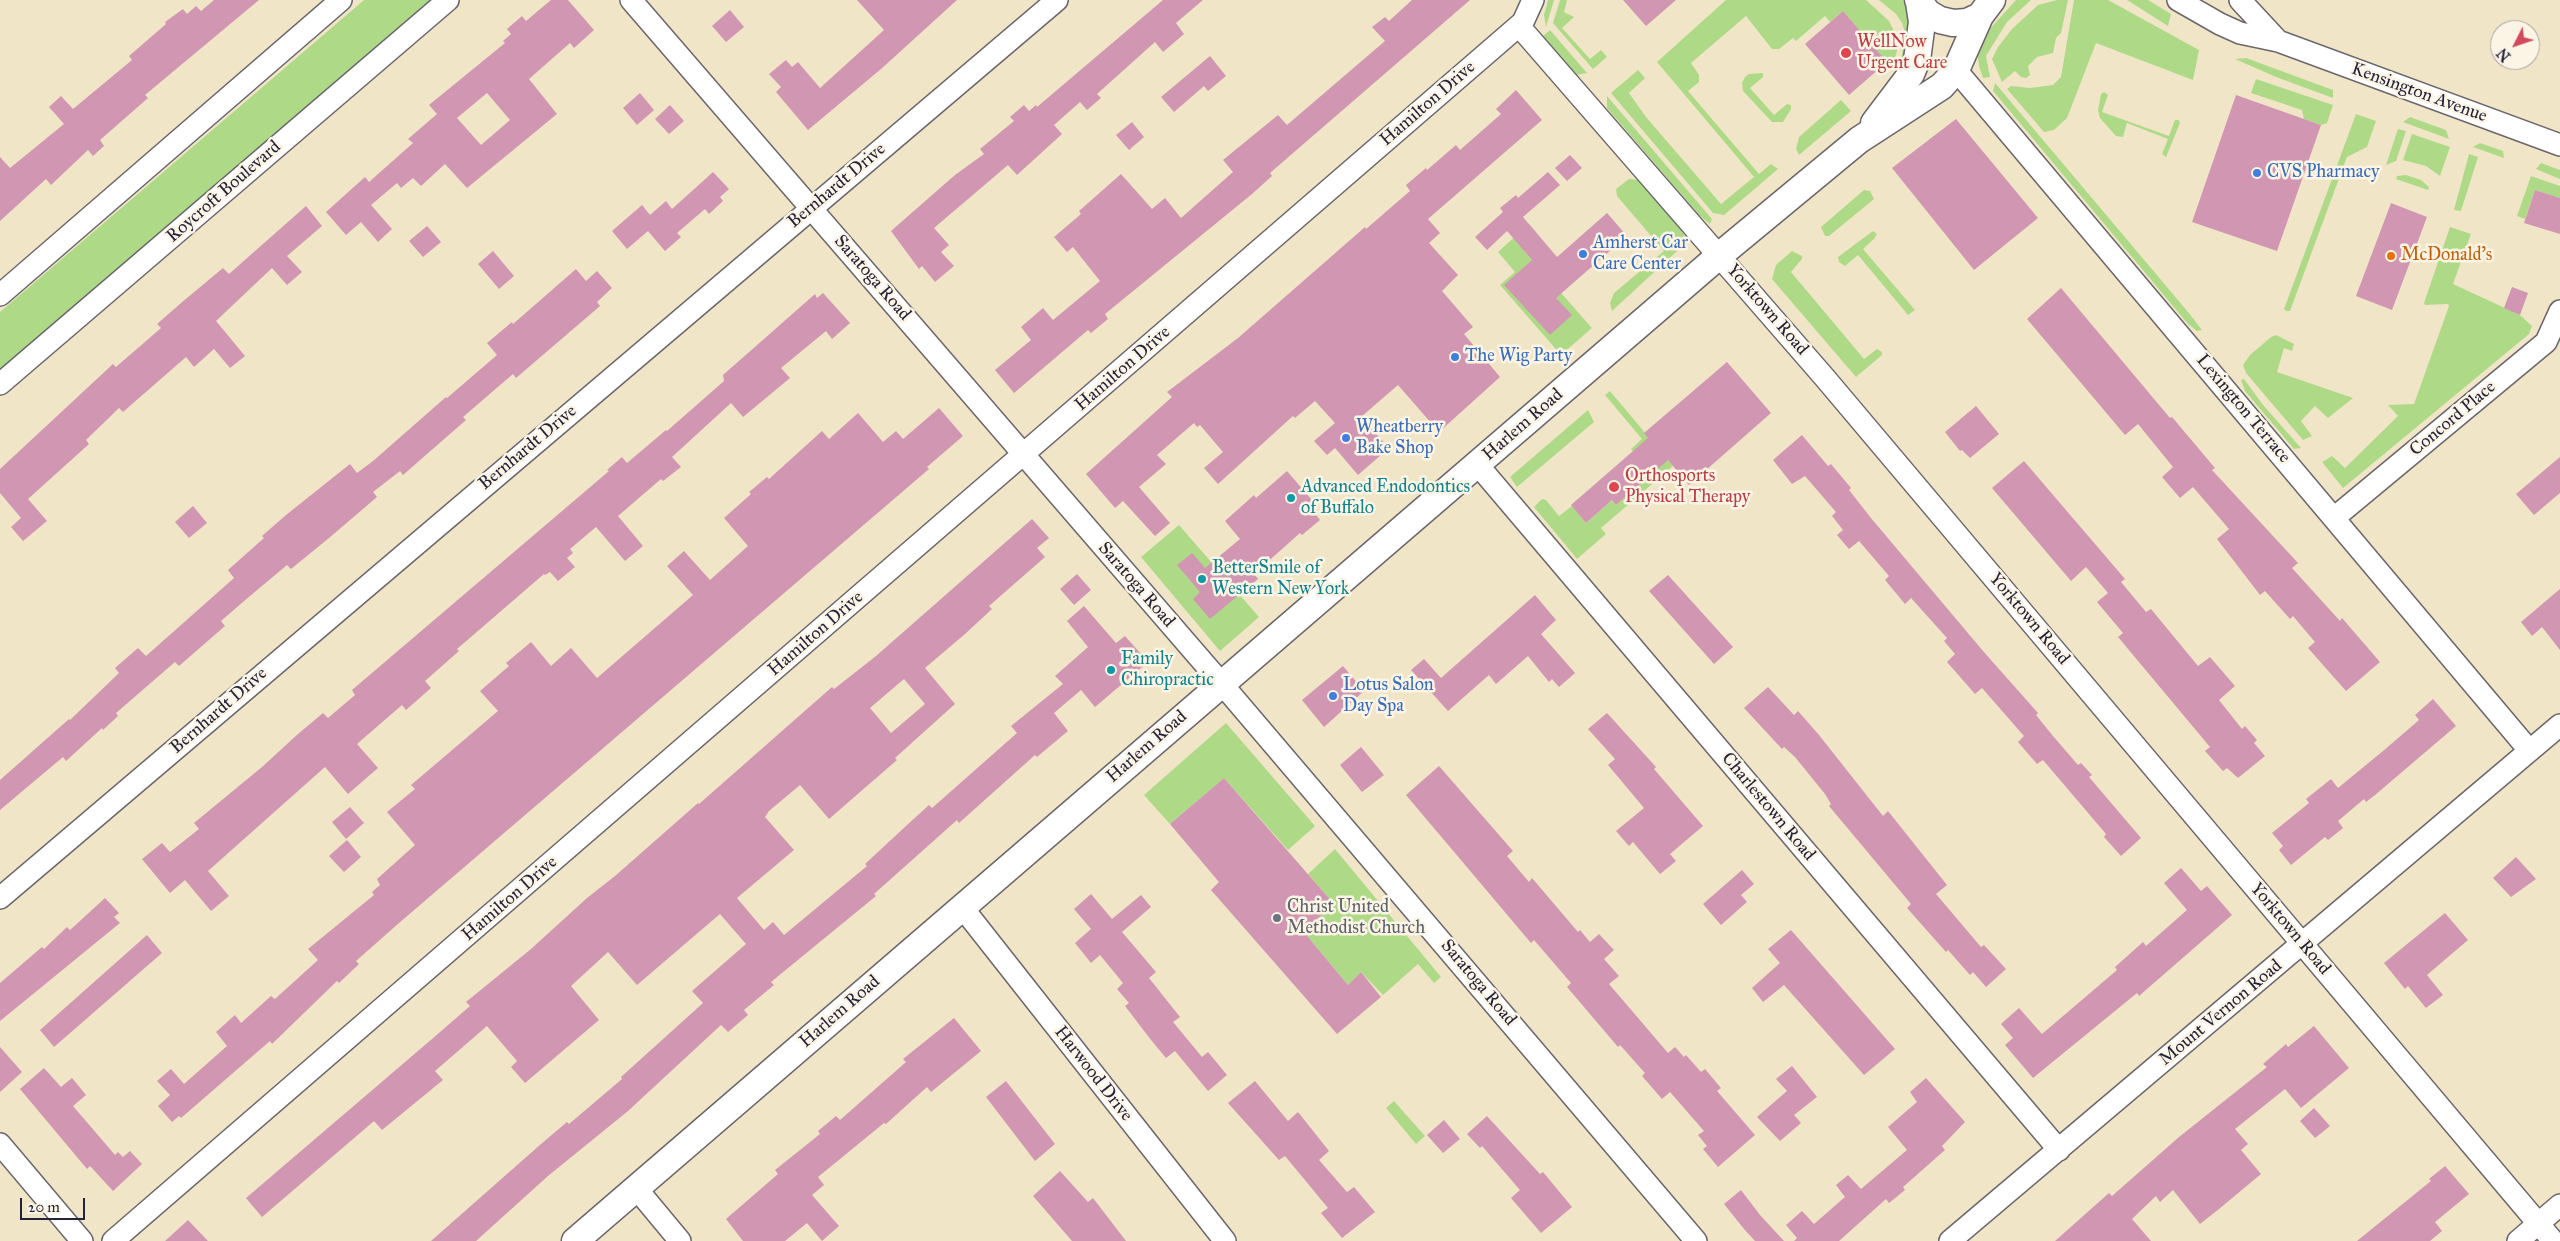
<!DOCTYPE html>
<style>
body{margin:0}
#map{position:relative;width:2560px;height:1241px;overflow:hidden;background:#f1e5c8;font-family:"IM FELL Great Primer",serif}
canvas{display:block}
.north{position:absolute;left:2490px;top:20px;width:50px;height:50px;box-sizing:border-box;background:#fcf5e5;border:1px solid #a5a1a1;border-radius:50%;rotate:229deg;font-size:14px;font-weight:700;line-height:20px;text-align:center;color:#22223b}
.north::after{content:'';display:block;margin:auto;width:18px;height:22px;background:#d1495b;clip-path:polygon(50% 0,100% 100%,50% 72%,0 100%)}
.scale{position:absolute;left:20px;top:1198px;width:65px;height:22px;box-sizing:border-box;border:2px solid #22223b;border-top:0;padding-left:6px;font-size:15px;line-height:18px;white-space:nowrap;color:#22223b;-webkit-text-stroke:4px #fcf5e5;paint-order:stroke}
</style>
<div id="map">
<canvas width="2560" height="1241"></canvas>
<div class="north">N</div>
<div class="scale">20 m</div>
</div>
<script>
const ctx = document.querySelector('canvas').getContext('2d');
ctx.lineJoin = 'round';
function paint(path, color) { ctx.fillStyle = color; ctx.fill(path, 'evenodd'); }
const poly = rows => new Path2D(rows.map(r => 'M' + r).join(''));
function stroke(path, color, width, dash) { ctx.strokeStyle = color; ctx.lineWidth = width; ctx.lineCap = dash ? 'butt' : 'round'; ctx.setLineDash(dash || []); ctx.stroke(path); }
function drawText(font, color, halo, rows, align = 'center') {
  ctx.font = font + ' "IM FELL Great Primer",serif'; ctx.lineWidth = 5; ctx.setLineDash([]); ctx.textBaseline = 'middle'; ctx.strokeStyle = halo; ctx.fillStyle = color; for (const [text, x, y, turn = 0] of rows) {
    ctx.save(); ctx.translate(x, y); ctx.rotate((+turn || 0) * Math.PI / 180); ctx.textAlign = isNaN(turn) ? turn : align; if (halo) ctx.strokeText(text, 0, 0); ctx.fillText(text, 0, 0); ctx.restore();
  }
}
paint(poly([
 [364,0,430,0,0,372,0,312],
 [1548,0,1554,0,1546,27,1544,15],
 [1560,0,1567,0,1564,12,1574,17,1562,28,1590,59,1601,50,1607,57,1593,69,1553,23],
 [1726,0,1866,0,1889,21,1897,37,1898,47,1892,69,1843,11,1830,22,1825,16,1796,41,1793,38,1779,49,1772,49,1746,16,1691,63,1699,75,1699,82,1688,91,1759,174,1771,164,1778,169,1724,215,1713,213,1611,93,1638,70,1645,78,1629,93,1646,117,1721,204,1754,177,1657,62],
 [1879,0,1903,0,1911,26,1907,60,1900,62,1906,36,1902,23,1896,14],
 [2016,0,2031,0,2007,22,1986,56,1990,77,1983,78,1979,66,1977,48,1986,33],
 [2057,0,2068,0,2061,33,2056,38,2053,53,2037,57,2028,66,2030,75,2026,78,2021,77,2015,71,2002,82,1992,59,1998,47,2012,29,2038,5],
 [2074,0,2108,0,2199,50,2193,80,2096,43,2067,118,2054,130,2044,132,2007,89,2011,86,2030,88,2053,85,2061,77],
 [2127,0,2148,0,2171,14,2168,26],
 [1550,30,1587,73,1576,75,1543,36],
 [2246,58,2333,90,2333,98,2276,77,2235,59],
 [1763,73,1763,77,1750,88,1774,115,1787,104,1791,105,1791,109,1783,122,1772,122,1743,91,1742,83,1745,77,1749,74],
 [2256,79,2333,105,2327,123,2321,125,2304,119,2302,110,2251,93],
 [1995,83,2188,312,2202,330,2197,331,2188,324,1993,91],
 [2104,92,2108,95,2102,112,2169,136,2175,120,2179,120,2180,123,2166,157,2162,154,2168,139,2127,123,2123,137,2116,136,2100,118,2098,110,2101,94],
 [1607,96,1712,219,1710,224,1700,216,1607,108],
 [1841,100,1851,111,1799,155,1796,149,1799,137],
 [2356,114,2376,121,2367,147,2347,157,2290,311,2286,311,2284,309],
 [2410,117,2446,130,2449,139,2403,122],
 [2398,129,2406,131,2396,161,2386,165],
 [2412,134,2450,147,2440,176,2426,166,2403,160],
 [2480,143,2503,151,2504,158,2473,147],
 [2469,154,2478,157,2461,211,2454,210],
 [2541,163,2560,170,2560,179,2536,169],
 [2406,175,2421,180,2429,187,2428,190,2396,179,2397,176],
 [2531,176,2560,186,2560,198,2535,190,2525,219,2517,216],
 [1629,179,1639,180,1676,222,1688,241,1612,311,1610,303,1614,293,1664,251,1617,196,1616,189],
 [1864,190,1870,191,1874,199,1829,236,1825,236,1821,227],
 [1529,224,1540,237,1524,251,1592,328,1561,355,1500,285,1515,272,1498,252],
 [2450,227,2471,234,2453,284,2520,315,2532,326,2529,334,2343,488,2322,462,2332,456,2345,468,2398,416,2388,405,2414,404,2449,306,2448,304,2425,305,2424,303],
 [1873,231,1877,234,1874,239,1863,249,1915,310,1908,315,1858,255,1845,266,1839,262,1838,257],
 [1792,251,1802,256,1802,259,1791,272,1864,359,1877,349,1882,352,1882,355,1856,377,1772,279,1776,265],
 [2276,335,2294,344,2292,351,2284,348,2277,372,2353,398,2328,418,2315,406,2301,421,2312,436,2303,440,2246,373,2243,365,2250,355,2271,337],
 [2244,379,2263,405,2301,448,2294,449,2245,391,2241,380],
 [1610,391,1673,466,1601,528,1606,534,1577,559,1534,507,1542,499,1546,500,1559,516,1572,506,1586,523,1612,500,1616,505,1652,474,1631,449,1642,439,1605,395],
 [1588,410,1594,422,1517,487,1510,477],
 [1179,525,1259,617,1220,651,1141,557],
 [1226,723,1315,826,1288,850,1224,778,1170,824,1144,795],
 [1335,849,1441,977,1434,983,1418,964,1383,995,1361,972,1348,985,1303,931,1334,904,1308,874],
 [1394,1101,1425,1136,1416,1144,1386,1108]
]), '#aeda87');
paint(poly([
 [214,0,259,0,145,95,148,98,100,140,104,146,93,156,88,150,51,185,46,179,0,221,0,157,10,168,64,124,49,107,61,96,73,109,132,60,129,56,166,24,165,22,183,9,187,14,196,6,201,11],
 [551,0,568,0,594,30,574,48,570,43,529,79,557,114,467,188,445,164,421,186,413,178,401,188,397,183,371,205,392,229,378,242,361,222,346,235,326,212,365,177,369,182,413,143,408,139,437,114,429,105,505,43,503,41,511,34,507,29,522,16,526,21],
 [487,93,510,120,481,145,457,118],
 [857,0,957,0,881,69,808,130,776,92,781,87,769,74,786,60,792,67,798,62,820,88,884,30],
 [1163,0,1203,0,1176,23,1184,34,1163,52,1155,42,1097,94,1101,98,1087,110,1080,102,1054,125,1062,134,1017,175,1008,165,934,228,949,245,941,252,954,266,935,282,922,266,919,269,891,231,955,175,984,154,980,149,1014,121,1010,117,1024,105,1029,111,1036,105,1037,107],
 [1412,0,1470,0,1270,173,1272,176,1252,194,1105,314,1108,319,1091,333,1088,330,1014,393,995,370,1031,340,1021,327,1043,308,1053,320,1100,281,1073,247,1067,252,1054,237,1081,214,1079,211,1121,174,1152,209,1165,198,1181,218,1233,172,1223,160,1278,115,1287,125,1385,41,1372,27,1385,17,1389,21],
 [1623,0,1676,0,1646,26],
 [730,10,744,27,726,42,712,26],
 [1843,11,1887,62,1849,95,1805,44],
 [1210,56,1226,76,1208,91,1204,86,1174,112,1161,97],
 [1516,90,1542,120,1428,219,1440,233,1429,243,1458,275,1442,291,1473,327,1464,334,1500,377,1439,432,1398,385,1361,417,1389,448,1358,475,1335,448,1327,455,1314,441,1335,423,1315,401,1295,418,1293,416,1218,484,1204,468,1223,452,1200,425,1197,427,1194,423,1157,455,1166,464,1139,487,1170,523,1155,536,1123,501,1115,508,1086,474,1172,397,1167,392,1238,338,1365,227,1366,229,1410,191,1406,185,1426,168,1427,170,1456,145,1460,150,1501,114,1496,109],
 [640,93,654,110,637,125,623,108],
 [2236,95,2321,125,2277,251,2192,222],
 [670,105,684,121,669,134,655,119],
 [1956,119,2038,218,1974,270,1892,168],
 [1132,122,1144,137,1129,150,1116,135],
 [1570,155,1582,168,1567,181,1555,168],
 [713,172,729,189,720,197,723,201,709,214,705,209,677,233,681,237,665,251,648,231,627,249,612,231,642,205,650,215,666,201,672,209],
 [1548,172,1560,185,1523,217,1557,257,1607,213,1627,236,1556,298,1572,315,1550,335,1504,285,1532,260,1507,231,1487,250,1475,237,1503,212,1500,208,1516,195,1518,198],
 [2535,190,2560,198,2560,234,2524,223],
 [2391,203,2427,217,2392,310,2356,296],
 [306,206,322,226,287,256,302,272,287,285,272,268,216,321,245,356,230,368,214,349,194,367,186,357,123,412,119,408,86,440,89,444,28,499,47,521,23,541,11,527,21,518,0,493,0,469,113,364,116,367,161,328,157,324,181,303,223,268,229,274],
 [427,226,441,242,423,257,409,241],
 [493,251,514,276,499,289,478,264],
 [576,269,586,281,597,271,612,288,597,302,600,306,516,378,513,374,463,417,466,420,403,475,400,471,373,492,377,497,329,538,291,569,287,565,250,596,221,621,225,626,179,666,175,662,116,713,118,716,103,730,102,728,66,761,63,757,0,810,0,780,69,719,70,720,119,673,115,668,138,648,146,656,234,578,228,570,264,538,262,536,286,515,350,464,357,473,373,461,446,397,447,398,497,355,487,343,512,322,513,324],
 [2512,287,2528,293,2520,315,2504,308],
 [2061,288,2170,418,2172,417,2215,468,2212,470,2298,563,2292,568,2340,621,2342,618,2380,662,2346,691,2308,648,2315,642,2293,616,2290,619,2265,591,2260,595,2217,539,2229,529,2193,487,2180,498,2162,477,2173,467,2138,424,2125,435,2027,319],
 [823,293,850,323,832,339,826,331,781,368,790,378,743,417,731,403,672,457,681,467,663,481,661,479,618,516,643,546,625,561,596,527,570,549,573,553,567,558,575,567,558,581,550,572,545,575,544,574,457,649,459,651,425,681,431,688,406,710,402,705,357,744,378,768,348,794,325,767,208,871,229,896,211,911,185,880,170,893,142,859,162,843,170,852,199,829,194,823,262,767,298,734,323,713,328,718,355,695,352,690,609,471,607,470,622,457,627,463,666,430,667,431,724,381,723,375,756,346,815,294,817,298],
 [1727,362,1771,413,1689,485,1668,460,1616,505,1612,500,1586,523,1571,505,1648,438,1644,433],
 [1976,406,1999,434,1970,458,1962,450,1960,451,1945,432],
 [939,408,963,436,927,467,929,469,399,923,356,961,359,964,339,983,337,981,272,1044,270,1041,181,1118,179,1116,172,1122,158,1106,170,1095,157,1081,171,1069,184,1084,227,1046,216,1032,235,1015,241,1023,271,996,275,999,318,960,308,949,374,895,372,892,380,885,377,879,415,845,387,812,415,789,411,785,498,711,480,691,509,666,506,663,531,642,551,666,571,648,597,678,693,595,667,566,684,551,710,580,748,546,724,518,751,494,749,492,767,477,769,479,822,431,829,439,858,413,883,442,896,431,903,439],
 [1802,435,1828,466,1831,464,1851,488,1849,490,1871,518,1983,651,2038,713,2036,715,2053,736,2078,765,2081,763,2092,775,2089,777,2141,838,2121,856,2104,837,2106,834,2043,760,2037,764,2018,742,2024,736,1982,688,1975,694,1947,662,1955,654,1944,641,1947,638,1911,598,1905,604,1885,580,1889,576,1859,541,1849,549,1837,535,1843,530,1832,516,1836,512,1805,476,1792,484,1773,460],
 [2560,457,2560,493,2534,515,2516,494],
 [2024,461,2125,579,2121,582,2146,612,2151,609,2198,666,2210,657,2235,686,2219,700,2242,729,2245,726,2257,740,2254,743,2265,756,2238,778,2227,768,2223,771,2205,751,2210,747,2118,637,2123,633,2097,602,2108,593,2086,567,2071,581,1992,488],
 [1287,471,1317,506,1312,510,1320,520,1302,535,1300,533,1254,574,1258,579,1210,619,1193,599,1200,592,1177,565,1192,553,1205,568,1240,539,1225,521,1254,495,1256,498],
 [193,506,207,523,189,538,175,522],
 [1032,519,1049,538,1037,548,1045,557,989,606,992,609,965,634,925,668,955,704,895,758,897,760,829,819,800,785,769,811,765,817,794,850,737,898,764,930,773,922,784,935,867,866,865,864,906,826,929,805,932,808,1017,733,1011,726,1063,684,1055,676,1088,647,1067,621,1084,606,1116,643,1125,636,1148,662,1095,707,1081,690,1054,713,1068,731,1037,757,1035,755,959,823,957,820,874,894,876,896,771,982,774,985,744,1010,748,1015,728,1032,721,1025,628,1111,548,1176,476,1241,431,1241,541,1144,567,1122,569,1124,622,1079,621,1077,703,1003,692,991,746,944,720,914,637,985,608,952,571,986,599,1020,525,1083,511,1067,517,1061,487,1026,435,1071,443,1080,382,1130,374,1121,262,1217,246,1198,432,1039,470,1006,466,1002,531,949,587,898,615,876,698,803,699,804,832,687,834,689,876,656],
 [904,679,925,704,891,733,870,708],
 [1077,574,1091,590,1074,605,1060,589],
 [1668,575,1733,647,1714,664,1649,591],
 [2560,589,2560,650,2542,627,2532,636,2521,622],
 [1535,595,1556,620,1541,634,1575,673,1559,687,1552,679,1549,682,1528,656,1496,684,1489,675,1448,711,1411,670,1424,659,1441,678],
 [1343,666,1364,691,1324,727,1302,700],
 [1768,687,1794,715,1798,711,1819,735,1883,816,1888,811,1947,885,1936,894,1981,947,1984,945,2006,969,1986,987,1973,972,1970,975,1948,950,1946,952,1907,908,1911,904,1829,806,1831,804,1825,794,1795,757,1784,747,1782,749,1744,708],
 [2433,699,2456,726,2375,795,2366,802,2364,799,2338,821,2343,828,2328,840,2325,837,2291,865,2279,850,2283,846,2272,833,2309,803,2306,799,2331,779,2338,788,2383,751,2419,720,2415,715],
 [1607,713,1656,767,1654,769,1703,826,1670,854,1676,861,1660,874,1633,842,1629,846,1616,831,1644,808,1608,765,1615,759,1588,729],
 [1361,747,1384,775,1362,792,1340,765],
 [1439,766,1513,851,1507,856,1529,882,1532,878,1578,932,1580,930,1590,942,1599,934,1614,950,1604,959,1619,976,1609,984,1668,1053,1675,1047,1684,1057,1686,1055,1701,1072,1705,1069,1721,1088,1717,1091,1755,1135,1718,1167,1703,1149,1707,1146,1698,1135,1704,1131,1670,1092,1662,1099,1642,1076,1645,1073,1620,1045,1618,1047,1567,987,1571,983,1534,940,1531,943,1406,795],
 [1224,778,1334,904,1303,931,1348,985,1361,972,1381,997,1337,1034,1211,890,1219,882,1170,824],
 [350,807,364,823,346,839,332,822],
 [347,840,361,857,344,872,329,856],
 [2516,857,2536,879,2511,897,2493,878],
 [2181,868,2201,891,2207,886,2232,915,2139,996,2137,993,2033,1078,2005,1045,2013,1038,2001,1024,2019,1008,2042,1034,2117,970,2115,967,2143,942,2146,946,2187,910,2164,883],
 [1742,870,1754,884,1741,895,1747,902,1721,925,1703,904],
 [1091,894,1112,919,1141,895,1151,907,1122,932,1156,972,1149,978,1180,1017,1173,1022,1202,1057,1208,1052,1227,1075,1208,1091,1175,1051,1166,1058,1151,1040,1125,1006,1129,1003,1117,989,1123,983,1100,955,1091,963,1075,943,1091,929,1074,909],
 [105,898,119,913,114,917,120,923,0,1021,0,983,42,947,44,949,67,927,70,930],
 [2445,913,2468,940,2427,975,2443,995,2426,1008,2408,986,2405,989,2384,963],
 [1791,930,1895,1049,1864,1075,1784,985,1763,1002,1752,988,1780,963,1768,949],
 [147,935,162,953,54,1047,40,1030],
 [954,1018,981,1051,931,1092,927,1087,886,1124,884,1123,818,1177,824,1185,812,1195,839,1226,822,1241,807,1223,785,1241,743,1241,726,1219,778,1174,775,1170,820,1134,818,1131,836,1116,840,1120,906,1062,903,1059],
 [2314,1026,2349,1068,2301,1108,2285,1089,2235,1129,2248,1144,2241,1150,2261,1174,2219,1209,2200,1224,2173,1190,2160,1202,2156,1196,2132,1219,2151,1241,2055,1241,2109,1193,2112,1196,2179,1137,2267,1067,2263,1064,2286,1044,2288,1047],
 [0,1047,22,1072,0,1092],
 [1792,1066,1817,1097,1794,1115,1801,1123,1780,1141,1757,1117,1787,1091,1776,1079],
 [44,1068,61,1087,72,1078,86,1095,73,1106,115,1155,118,1152,123,1157,130,1151,142,1164,113,1191,90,1166,87,1169,20,1089],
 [1926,1078,1965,1122,1942,1146,1945,1150,1903,1187,1905,1190,1889,1203,1886,1199,1839,1241,1794,1241,1797,1238,1786,1225,1802,1211,1814,1224,1845,1197,1836,1185,1848,1175,1861,1189,1907,1150,1888,1127,1917,1102,1910,1092],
 [1006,1081,1055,1144,1035,1161,986,1097],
 [1255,1081,1288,1121,1298,1112,1329,1151,1319,1160,1347,1192,1354,1187,1375,1212,1342,1238,1321,1213,1328,1208,1285,1156,1279,1160,1228,1103],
 [2314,1108,2330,1126,2315,1138,2300,1121],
 [1487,1116,1540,1174,1543,1172,1572,1207,1541,1233,1511,1198,1520,1190,1482,1146,1480,1148,1467,1134],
 [1444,1120,1460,1139,1443,1153,1427,1135],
 [2445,1166,2469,1194,2435,1222,2442,1231,2430,1241,2357,1241,2431,1181,2429,1179],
 [1060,1171,1088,1202,1093,1198,1126,1241,1072,1241,1033,1196],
 [1741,1190,1760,1215,1784,1241,1755,1241,1744,1229,1724,1204],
 [188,1220,208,1241,165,1241]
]), '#d196b2');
const minor = poly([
 [631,0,1222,684,1696,1241],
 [2178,0,2220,24,2240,33,2278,41,2560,145],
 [2240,0,2278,41],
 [1519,26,1825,378,2553,1241],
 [1956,70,2529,750],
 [0,295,341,0],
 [0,384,448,0],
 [1477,464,2059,1150],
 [2334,518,2546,342,2560,311],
 [0,898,1057,0],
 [962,907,1225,1241],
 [0,1144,82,1241],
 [636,1188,680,1241],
 [113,1241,1523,22,1533,0],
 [1950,1241,2560,725],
 [2518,1241,2560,1205]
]);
const major = poly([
 [1918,0,1928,13,1940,20,1953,23,1967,22,1980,16,1992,0],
 [1874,123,1911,74,1917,60,1922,22,1919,2],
 [575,1241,1720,255,1859,140,1942,86,1956,70,1980,16]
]);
stroke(minor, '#6a666c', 24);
stroke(major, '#6a666c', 29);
stroke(minor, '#fff', 21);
stroke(major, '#fff', 26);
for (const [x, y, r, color] of [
 [1846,53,6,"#e0444e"],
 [2257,173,5,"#3f7fe0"],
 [1583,254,5,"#3f7fe0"],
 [2391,256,5,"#e8710a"],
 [1455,357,5,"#3f7fe0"],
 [1346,438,5,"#3f7fe0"],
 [1614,487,6,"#e0444e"],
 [1291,498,5,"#0f9aa8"],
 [1202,579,5,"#0f9aa8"],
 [1111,670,5,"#0f9aa8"],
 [1333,696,5,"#3f7fe0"],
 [1277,918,5,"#6b7280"]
]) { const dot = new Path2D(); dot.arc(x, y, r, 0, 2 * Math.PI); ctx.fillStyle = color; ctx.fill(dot); stroke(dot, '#fcf5e5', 2); }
drawText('18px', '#be3a42', '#fcf5e5', [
 ["WellNow",1857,43],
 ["Urgent Care",1857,64],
 ["Orthosports",1625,477],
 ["Physical Therapy",1625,498]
], 'left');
drawText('18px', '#22223b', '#fcf5e5', [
 ["Kensington Avenue",2419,93,20],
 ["Hamilton Drive",1428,104,-41],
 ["Bernhardt Drive",837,186,-40],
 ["Roycroft Boulevard",224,192,-41],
 ["Saratoga Road",872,278,49],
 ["Yorktown Road",1767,310,49],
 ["Hamilton Drive",1123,369,-41],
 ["Lexington Terrace",2243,409,50],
 ["Concord Place",2453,419,-40],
 ["Harlem Road",1523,425,-41],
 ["Bernhardt Drive",528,448,-40],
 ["Saratoga Road",1136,585,49],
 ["Yorktown Road",2029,619,50],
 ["Hamilton Drive",816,634,-41],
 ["Bernhardt Drive",219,711,-41],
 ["Harlem Road",1147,747,-41],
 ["Charlestown Road",1768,807,50],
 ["Hamilton Drive",510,899,-41],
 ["Yorktown Road",2290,929,50],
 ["Saratoga Road",1478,983,50],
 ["Harlem Road",840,1012,-41],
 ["Mount Vernon Road",2221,1013,-40],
 ["Harwood Drive",1093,1074,52]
]);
drawText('18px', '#366cbe', '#fcf5e5', [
 ["CVS Pharmacy",2267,173],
 ["Amherst Car",1593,244],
 ["Care Center",1593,265],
 ["The Wig Party",1465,357],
 ["Wheatberry",1356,428],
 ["Bake Shop",1356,449],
 ["Lotus Salon",1343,686],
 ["Day Spa",1343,707]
], 'left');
drawText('18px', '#c56008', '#fcf5e5', [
 ["McDonald's",2401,256]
], 'left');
drawText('18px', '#0d838f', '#fcf5e5', [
 ["Advanced Endodontics",1301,488],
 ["of Buffalo",1301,509],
 ["BetterSmile of",1212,569],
 ["Western New York",1212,590],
 ["Family",1121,660],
 ["Chiropractic",1121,681]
], 'left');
drawText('18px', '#5b616d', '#fcf5e5', [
 ["Christ United",1287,908],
 ["Methodist Church",1287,929]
], 'left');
</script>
